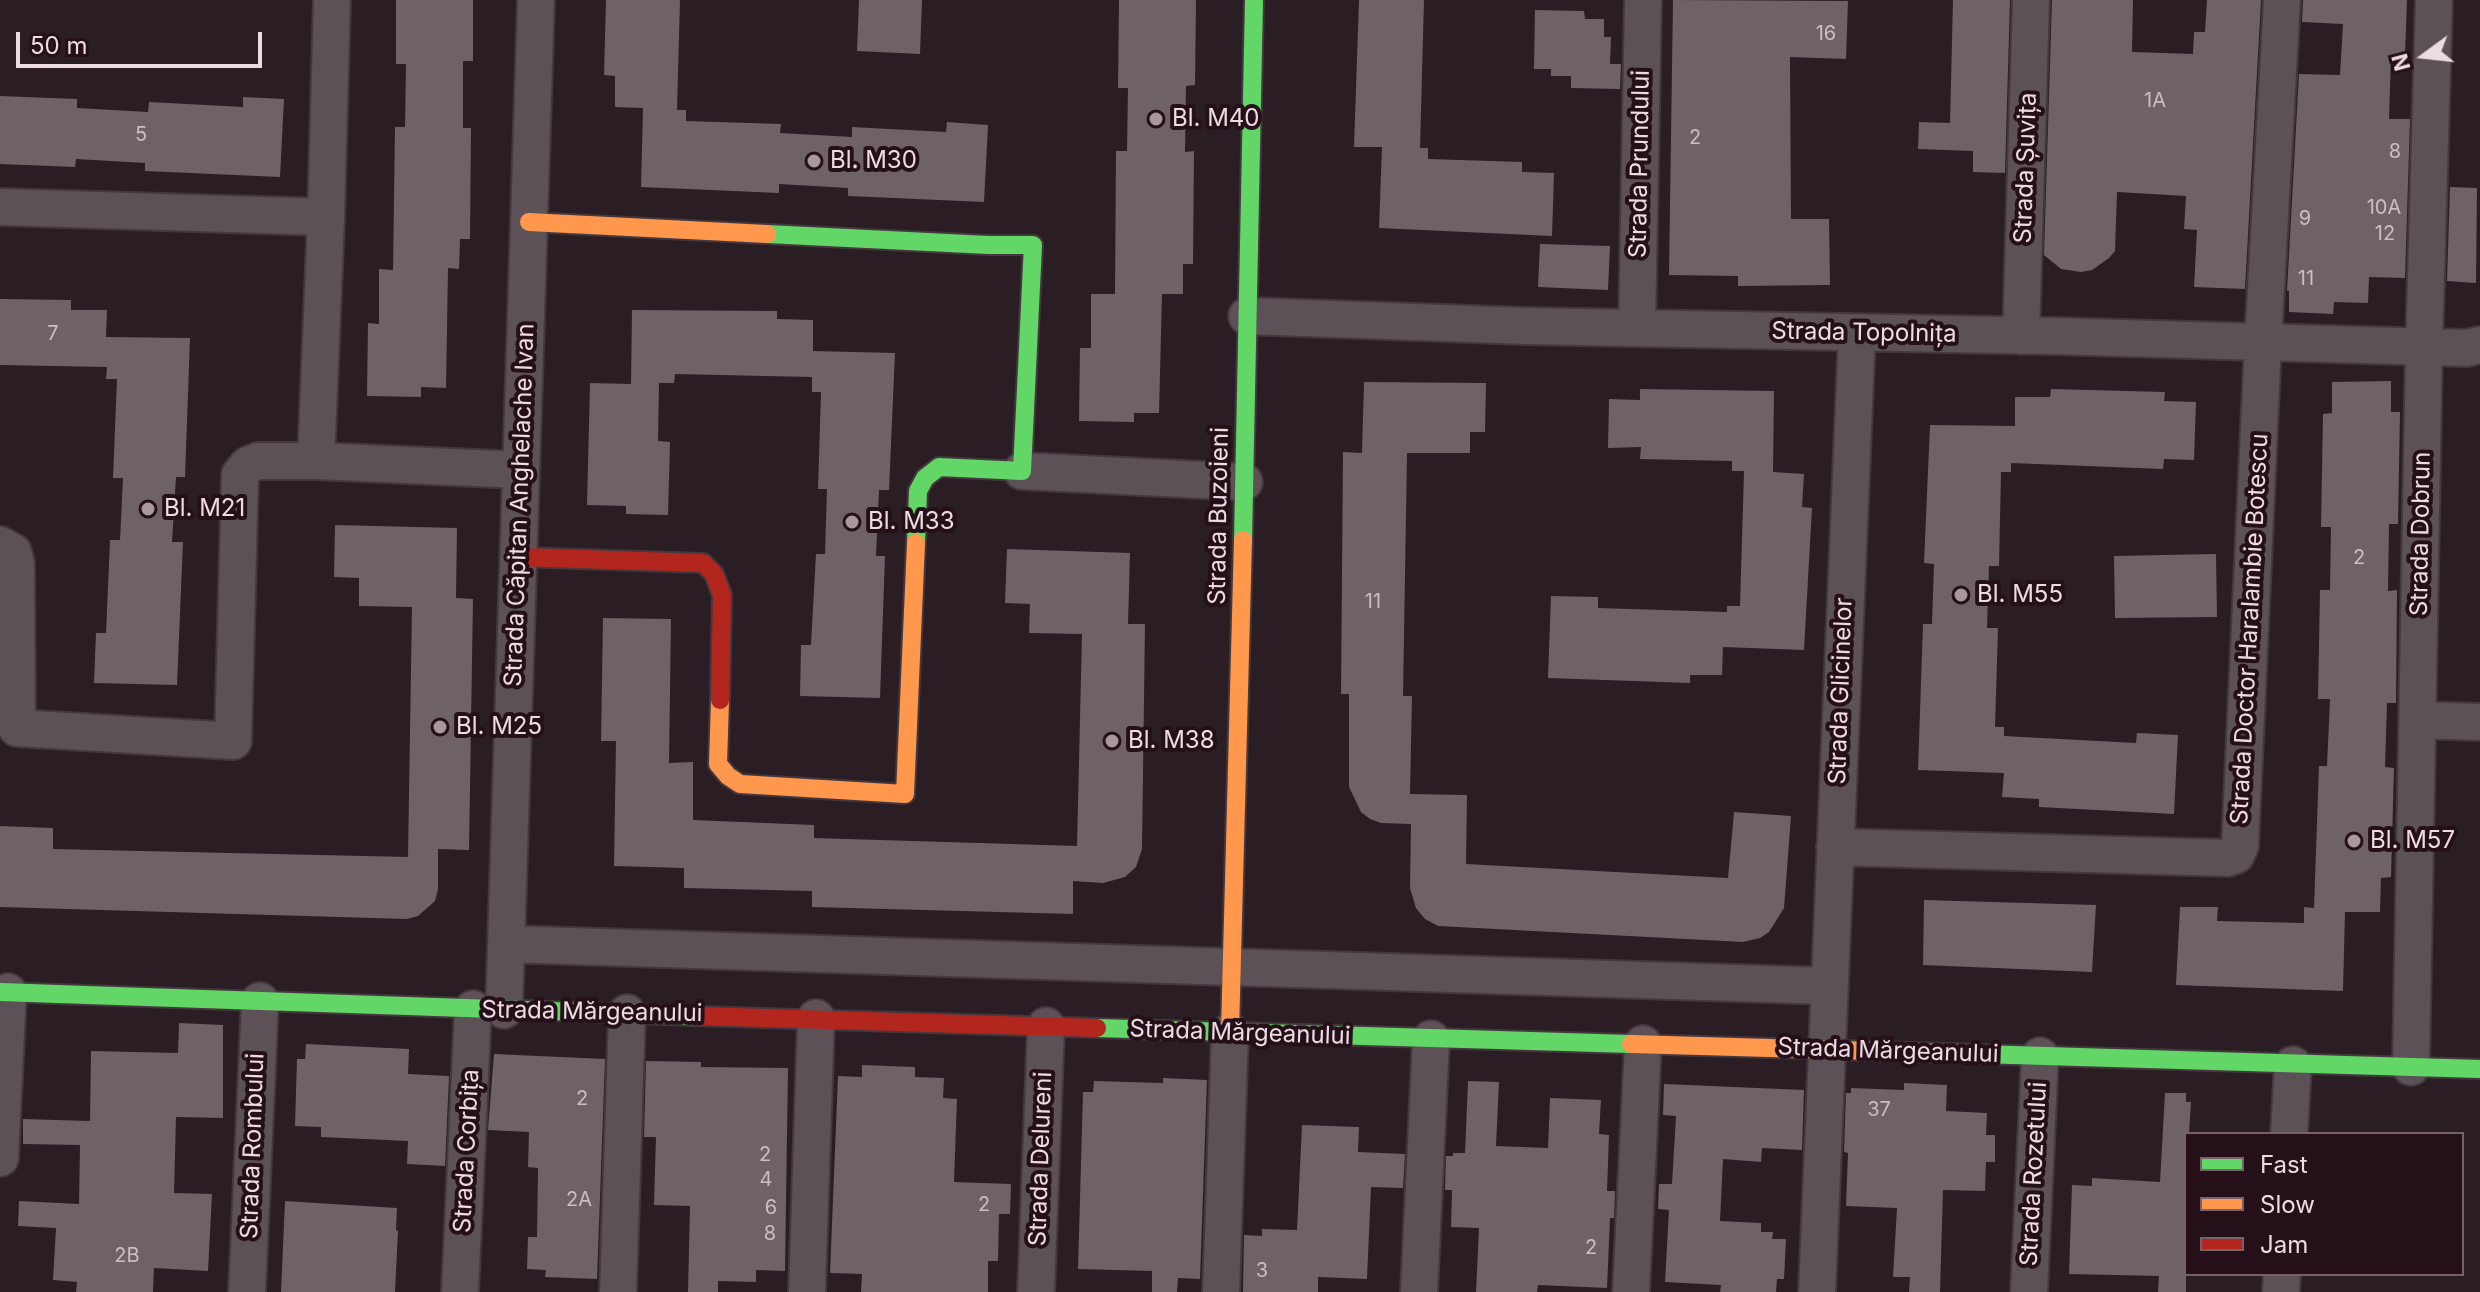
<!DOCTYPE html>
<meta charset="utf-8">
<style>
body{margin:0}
#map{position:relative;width:2480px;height:1292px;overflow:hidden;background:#2a1d23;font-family:Inter,sans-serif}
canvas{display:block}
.legend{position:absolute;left:2184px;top:1132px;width:280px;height:144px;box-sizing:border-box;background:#250f19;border:2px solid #756169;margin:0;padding:10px 14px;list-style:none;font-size:24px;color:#ecdbe1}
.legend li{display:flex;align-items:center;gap:16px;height:40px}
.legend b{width:40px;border:2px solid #756169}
.north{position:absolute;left:2384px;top:16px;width:80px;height:80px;-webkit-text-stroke:6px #250f19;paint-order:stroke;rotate:255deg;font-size:22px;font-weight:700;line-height:32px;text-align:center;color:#ecdbe1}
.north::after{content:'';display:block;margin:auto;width:28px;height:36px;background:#ecdbe1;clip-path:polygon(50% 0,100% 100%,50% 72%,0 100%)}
.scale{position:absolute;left:16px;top:32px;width:246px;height:36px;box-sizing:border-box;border:4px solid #ecdbe1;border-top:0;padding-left:10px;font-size:24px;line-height:28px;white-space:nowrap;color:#ecdbe1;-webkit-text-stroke:6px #250f19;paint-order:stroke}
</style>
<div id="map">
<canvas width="2480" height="1292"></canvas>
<ul class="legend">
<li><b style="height:10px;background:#63d668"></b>Fast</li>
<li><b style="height:10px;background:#ff974d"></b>Slow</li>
<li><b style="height:10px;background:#b3261e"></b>Jam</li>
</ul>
<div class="north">N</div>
<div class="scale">50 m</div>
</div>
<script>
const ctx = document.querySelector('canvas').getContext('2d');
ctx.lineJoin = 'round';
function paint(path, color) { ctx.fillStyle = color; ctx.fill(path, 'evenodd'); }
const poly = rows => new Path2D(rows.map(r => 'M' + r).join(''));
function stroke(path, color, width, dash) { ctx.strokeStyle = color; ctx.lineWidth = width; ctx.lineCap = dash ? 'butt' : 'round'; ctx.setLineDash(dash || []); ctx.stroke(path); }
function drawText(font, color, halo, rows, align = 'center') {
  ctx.font = font + ' Inter,sans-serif'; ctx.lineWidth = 8; ctx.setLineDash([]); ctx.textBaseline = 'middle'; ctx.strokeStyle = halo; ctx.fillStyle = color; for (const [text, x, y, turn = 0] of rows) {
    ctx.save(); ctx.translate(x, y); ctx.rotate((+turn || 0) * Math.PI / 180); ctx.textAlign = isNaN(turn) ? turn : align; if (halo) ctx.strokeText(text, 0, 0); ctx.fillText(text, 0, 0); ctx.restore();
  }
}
paint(poly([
 [396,0,473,0,473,61,463,61,463,128,471,128,470,239,460,239,459,269,448,268,446,388,421,387,421,397,367,396,368,323,379,324,379,269,393,270,395,127,405,127,406,64,396,64],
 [606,0,680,0,677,110,686,110,686,121,781,124,780,133,852,137,852,127,946,132,947,122,988,125,984,202,848,196,848,188,779,184,779,193,641,187,643,108,615,107,615,76,604,75],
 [859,0,922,0,920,54,857,51],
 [1119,0,1196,0,1195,85,1186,86,1185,152,1194,151,1193,264,1183,264,1183,294,1162,294,1159,413,1134,413,1134,422,1079,421,1080,348,1091,348,1091,294,1115,294,1116,151,1127,151,1128,88,1118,88],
 [1359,0,1424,0,1420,148,1428,148,1428,159,1522,162,1522,172,1554,173,1552,236,1379,228,1382,147,1354,147],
 [1673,0,1848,1,1846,59,1790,57,1791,219,1829,219,1830,285,1738,286,1738,276,1669,275],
 [1953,0,2010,0,2005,173,1973,172,1973,151,1918,149,1919,122,1950,123],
 [2052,0,2133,0,2132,52,2193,54,2194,32,2205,32,2207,0,2261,0,2245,289,2194,287,2197,230,2184,229,2186,196,2117,192,2115,251,2109,258,2092,270,2081,272,2061,269,2044,255],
 [2303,0,2407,0,2405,56,2391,55,2389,119,2410,119,2405,278,2369,277,2368,303,2334,302,2333,314,2289,312,2289,291,2287,291,2299,74,2340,75,2343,24,2302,22],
 [1535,10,1584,11,1585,19,1604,19,1604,37,1611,37,1610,64,1621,64,1620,89,1571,88,1571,76,1551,76,1551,69,1534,69],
 [0,96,77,99,77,108,148,112,149,102,243,107,243,97,284,99,280,177,145,171,145,163,76,159,75,167,0,164],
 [2450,187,2477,188,2476,283,2447,281],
 [1540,244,1610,246,1608,290,1538,287],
 [0,299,71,300,71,310,107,310,106,337,190,338,185,477,176,477,172,542,183,542,177,685,94,683,96,633,106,633,110,540,120,540,123,478,113,478,117,379,106,379,107,367,0,365],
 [632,310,777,311,777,319,813,320,813,351,895,353,889,490,879,490,876,556,885,556,880,698,800,696,801,645,811,645,816,554,825,554,827,489,818,489,821,392,812,392,812,377,675,374,674,383,659,383,658,441,670,442,668,515,626,514,626,506,587,505,590,383,631,384],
 [2391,381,2391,412,2400,412,2398,524,2389,524,2388,591,2397,590,2396,703,2387,703,2385,767,2394,768,2391,877,2381,878,2380,912,2345,912,2343,991,2176,985,2180,907,2218,907,2217,921,2304,923,2304,907,2314,908,2319,766,2327,766,2330,699,2318,699,2320,590,2330,590,2331,527,2321,527,2323,414,2332,413,2332,382],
 [1364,382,1486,383,1485,432,1470,432,1470,453,1407,453,1403,696,1412,696,1410,794,1467,795,1466,864,1728,878,1734,812,1791,816,1784,908,1769,932,1760,938,1743,942,1438,926,1425,919,1416,908,1410,888,1411,824,1381,823,1370,819,1361,812,1349,787,1349,694,1341,694,1343,452,1362,453],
 [1640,389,1774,391,1773,472,1804,474,1802,507,1812,508,1804,650,1723,647,1722,675,1690,675,1690,683,1548,678,1551,596,1598,597,1598,608,1727,612,1727,606,1740,606,1744,471,1732,471,1732,461,1640,459,1641,447,1608,448,1609,399,1640,400],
 [2051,389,2165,392,2164,401,2196,402,2194,460,2164,459,2163,469,2011,463,2011,472,2001,472,1999,566,1989,566,1987,628,1998,628,1995,727,2004,727,2004,736,2136,743,2137,733,2178,735,2174,814,2039,807,2039,799,2002,797,2004,773,1918,770,1923,624,1932,624,1934,564,1924,563,1930,425,2015,426,2015,397,2050,397],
 [335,525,457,528,456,598,473,599,469,850,438,849,438,889,435,901,418,916,407,919,0,907,0,826,53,828,53,849,408,857,412,607,359,606,359,578,334,577],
 [1007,549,1130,553,1128,624,1145,624,1142,849,1136,867,1125,877,1103,883,1073,881,1073,914,812,907,812,891,684,888,684,868,614,866,616,741,601,741,603,618,671,619,669,763,693,762,693,820,814,825,814,838,1077,846,1082,634,1029,633,1030,604,1005,603],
 [2216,554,2217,617,2115,618,2114,556],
 [1924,900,2096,905,2092,972,1923,965],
 [179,1023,223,1025,223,1118,176,1117,174,1193,212,1194,208,1271,154,1268,153,1292,76,1292,77,1282,53,1280,56,1228,18,1226,19,1201,79,1204,80,1145,23,1144,23,1119,90,1121,91,1051,178,1053],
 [306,1044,409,1049,408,1074,449,1076,445,1166,407,1164,408,1141,321,1137,321,1127,295,1126,297,1059,305,1059],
 [494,1054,605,1059,597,1279,545,1277,546,1270,527,1269,528,1237,537,1237,538,1168,528,1167,529,1132,488,1130],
 [646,1061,701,1062,701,1067,788,1068,785,1271,756,1270,756,1282,718,1281,718,1292,688,1292,690,1206,654,1205,656,1137,644,1137],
 [862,1065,915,1067,915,1077,944,1078,943,1098,957,1099,954,1182,1011,1184,1010,1214,999,1214,998,1261,988,1261,988,1292,861,1292,862,1274,830,1273,838,1076,862,1077],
 [1163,1078,1207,1080,1200,1279,1178,1278,1177,1292,1152,1292,1152,1271,1078,1269,1083,1092,1093,1092,1094,1081,1163,1083],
 [1468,1081,1499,1082,1496,1146,1548,1148,1550,1098,1601,1100,1599,1134,1609,1135,1607,1191,1615,1191,1614,1218,1610,1218,1607,1288,1538,1285,1537,1292,1476,1292,1479,1228,1451,1227,1452,1190,1445,1190,1446,1156,1453,1156,1453,1153,1465,1153],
 [1904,1083,1947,1085,1946,1111,1987,1113,1986,1135,1995,1135,1995,1162,1986,1162,1985,1191,1943,1190,1940,1292,1909,1292,1910,1277,1893,1277,1897,1208,1846,1206,1848,1153,1844,1152,1846,1093,1851,1093,1851,1088,1904,1090],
 [1664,1084,1804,1090,1802,1150,1762,1148,1761,1162,1723,1159,1720,1221,1761,1223,1761,1232,1773,1232,1772,1239,1786,1239,1784,1279,1777,1279,1776,1292,1720,1292,1721,1285,1665,1282,1669,1210,1658,1209,1659,1184,1672,1184,1676,1116,1663,1115],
 [2165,1093,2186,1093,2186,1102,2191,1102,2189,1134,2186,1134,2186,1292,2158,1292,2159,1276,2069,1274,2072,1185,2092,1186,2092,1178,2160,1182],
 [1302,1125,1359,1127,1358,1152,1405,1154,1403,1188,1371,1187,1367,1279,1318,1277,1318,1292,1243,1292,1244,1235,1262,1236,1262,1229,1297,1230],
 [285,1201,397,1208,396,1230,398,1231,395,1292,281,1292]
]), '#6e6267');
const street = poly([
 [0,207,326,217],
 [1247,316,1527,326,2053,336,2467,348,2480,345],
 [1637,328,1643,0],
 [2021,336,2031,0],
 [316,461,326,217,332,0],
 [1022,471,1244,482],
 [0,545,13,552,16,564,17,728,233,741,240,475,248,465,258,461,316,461,521,470],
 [2418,720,2480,722],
 [1835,847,2228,858,2236,855,2240,846,2263,342,2282,0],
 [506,944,1830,986],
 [504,1010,536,0],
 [2411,1067,2424,346,2434,0],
 [2289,1134,2293,1065],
 [0,1158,8,992],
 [247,1292,260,1001],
 [460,1292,473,1009],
 [618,1292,627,1013],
 [807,1292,816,1018],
 [1036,1292,1046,1026],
 [1221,1292,1230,1032],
 [1419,1292,1431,1039],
 [1631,1292,1643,1044],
 [1817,1292,1857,333],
 [2029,1292,2040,1056],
 [2281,1292,2282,1274]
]);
const fast = poly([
 [767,234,988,245,1033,245,1022,471,939,467,925,478,918,491,916,543],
 [1243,540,1254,0],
 [0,992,697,1016],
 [1097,1028,1631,1044],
 [1979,1054,2480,1069]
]);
const slow = poly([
 [529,222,767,234],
 [720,700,718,764,728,776,740,784,905,794,916,543],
 [1230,1032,1243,540],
 [1631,1044,1979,1054]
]);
const jam = poly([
 [518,557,703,563,714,574,722,595,720,700],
 [697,1016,1097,1028]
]);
stroke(street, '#44383e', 40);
stroke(fast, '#44383e', 22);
stroke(slow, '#44383e', 22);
stroke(jam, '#44383e', 22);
stroke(street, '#5c5156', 36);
stroke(fast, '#63d668', 18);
stroke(slow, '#ff974d', 18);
stroke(jam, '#b3261e', 18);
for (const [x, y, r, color] of [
 [1156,119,8,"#a8989e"],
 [814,161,8,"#a8989e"],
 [148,509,8,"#a8989e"],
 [852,522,8,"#a8989e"],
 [1961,595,8,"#a8989e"],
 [440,727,8,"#a8989e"],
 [1112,741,8,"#a8989e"],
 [2354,841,8,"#a8989e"]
]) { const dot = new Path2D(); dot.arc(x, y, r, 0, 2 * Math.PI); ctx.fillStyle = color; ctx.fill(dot); stroke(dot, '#250f19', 3); }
drawText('20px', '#ccbdc2', null, [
 ["16",1826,34],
 ["1A",2155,101],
 ["5",141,135],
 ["2",1695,138],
 ["8",2395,152],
 ["10A",2384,208],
 ["9",2305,219],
 ["12",2385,234],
 ["11",2306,279],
 ["7",53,334],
 ["2",2359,558],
 ["11",1373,602],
 ["2",582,1099],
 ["37",1879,1110],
 ["2",765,1155],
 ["4",766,1180],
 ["2A",579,1200],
 ["2",984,1205],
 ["6",771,1208],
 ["8",770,1234],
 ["2",1591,1248],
 ["2B",127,1256],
 ["3",1262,1271]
]);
drawText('24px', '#ecdbe1', '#250f19', [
 ["Bl. M40",1172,119],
 ["Bl. M30",830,161],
 ["Bl. M21",164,509],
 ["Bl. M33",868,522],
 ["Bl. M55",1977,595],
 ["Bl. M25",456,727],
 ["Bl. M38",1128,741],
 ["Bl. M57",2370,841]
], 'left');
drawText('24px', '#ecdbe1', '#250f19', [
 ["Strada Prundului",1640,164,-89],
 ["Strada Șuvița",2026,168,-88],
 ["Strada Topolnița",1864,333,1],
 ["Strada Căpitan Anghelache Ivan",520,505,-88],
 ["Strada Buzoieni",1219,516,-89],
 ["Strada Dobrun",2421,534,-89],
 ["Strada Doctor Haralambie Botescu",2250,629,-87],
 ["Strada Glicinelor",1841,691,-88],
 ["Strada Mărgeanului",592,1012,1],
 ["Strada Mărgeanului",1240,1033,2],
 ["Strada Mărgeanului",1888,1051,2],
 ["Strada Rombului",253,1146,-88],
 ["Strada Corbița",467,1151,-87],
 ["Strada Delureni",1041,1159,-88],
 ["Strada Rozetului",2034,1174,-87]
]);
</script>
